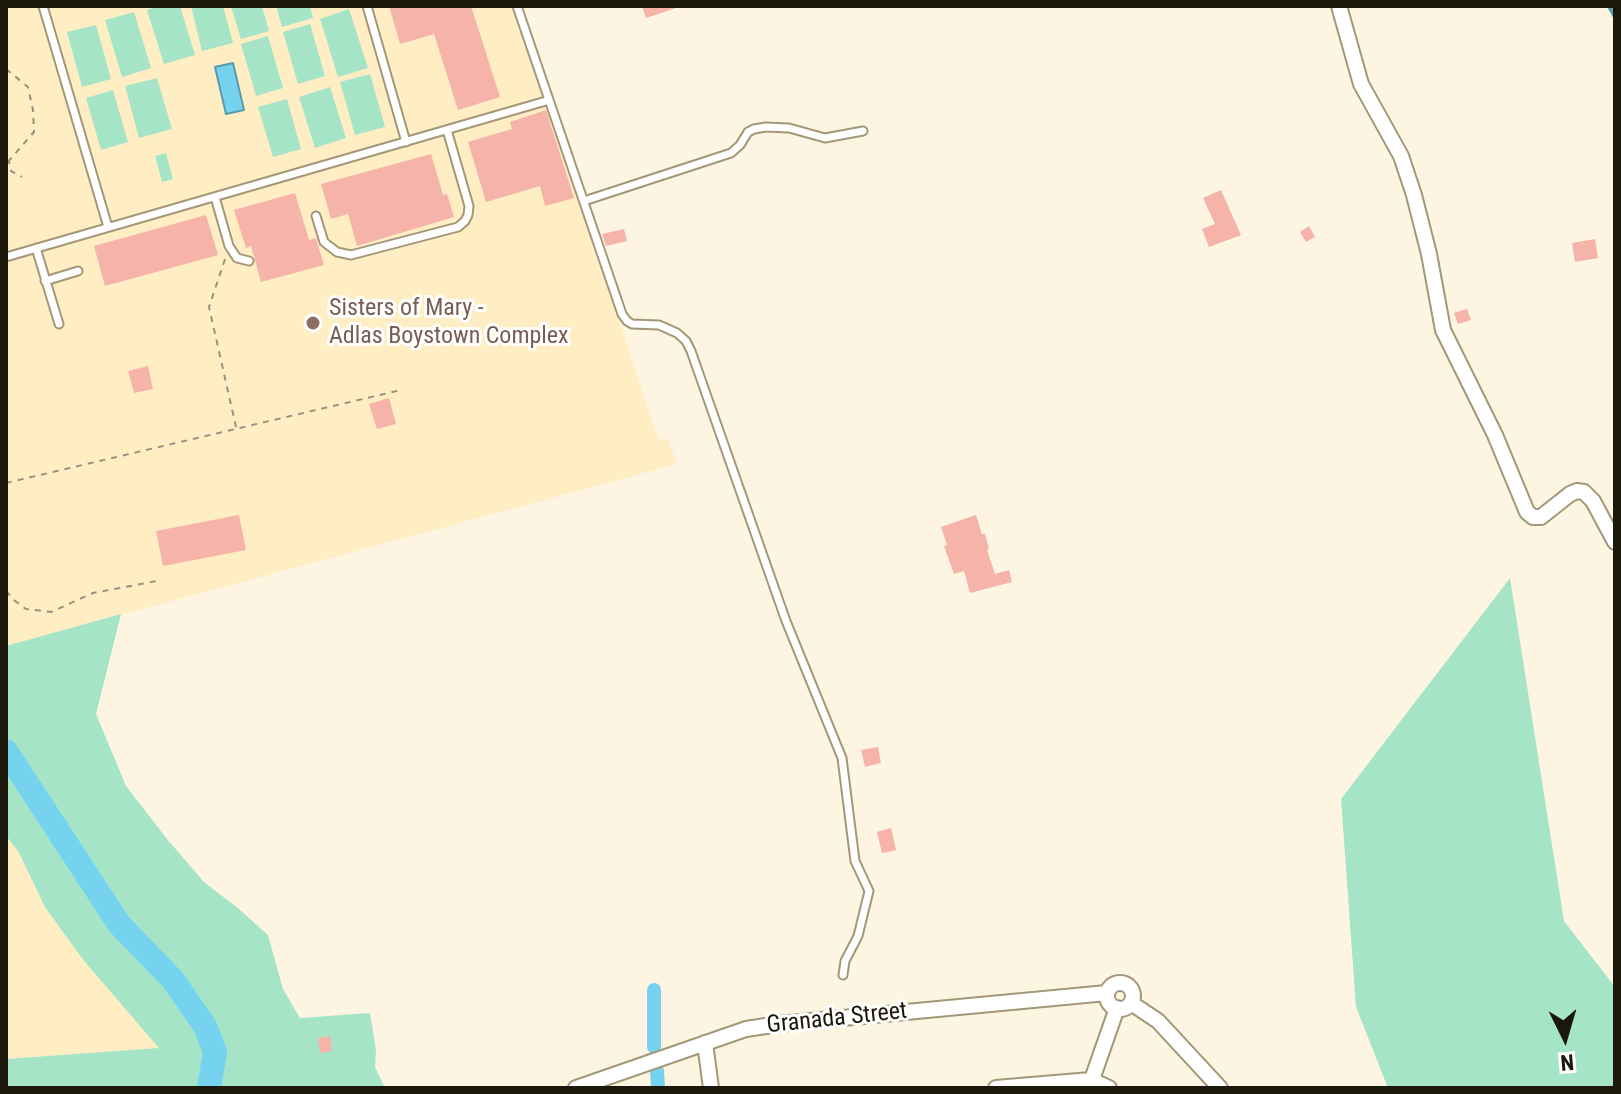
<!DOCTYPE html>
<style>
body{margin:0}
#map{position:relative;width:1621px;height:1094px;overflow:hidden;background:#fdf5e1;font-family:"Roboto Condensed",sans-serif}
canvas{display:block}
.frame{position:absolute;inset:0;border:8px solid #1c170b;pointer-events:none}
.north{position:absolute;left:1525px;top:998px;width:80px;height:80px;-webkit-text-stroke:6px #fff;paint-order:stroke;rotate:175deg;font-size:22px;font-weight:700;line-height:32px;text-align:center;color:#1c170b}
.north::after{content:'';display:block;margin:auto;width:28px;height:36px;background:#1c170b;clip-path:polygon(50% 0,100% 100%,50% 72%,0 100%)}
</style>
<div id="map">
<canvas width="1621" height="1094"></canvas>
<div class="frame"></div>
<div class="north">N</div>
</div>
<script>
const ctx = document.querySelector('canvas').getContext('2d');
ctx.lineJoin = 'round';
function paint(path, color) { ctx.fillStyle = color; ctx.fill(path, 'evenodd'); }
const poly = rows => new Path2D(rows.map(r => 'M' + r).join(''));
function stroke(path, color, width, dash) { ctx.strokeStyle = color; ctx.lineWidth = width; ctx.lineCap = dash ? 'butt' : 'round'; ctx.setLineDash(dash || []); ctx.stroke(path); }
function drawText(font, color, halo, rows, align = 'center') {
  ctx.font = font + ' "Roboto Condensed",sans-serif'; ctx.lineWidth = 6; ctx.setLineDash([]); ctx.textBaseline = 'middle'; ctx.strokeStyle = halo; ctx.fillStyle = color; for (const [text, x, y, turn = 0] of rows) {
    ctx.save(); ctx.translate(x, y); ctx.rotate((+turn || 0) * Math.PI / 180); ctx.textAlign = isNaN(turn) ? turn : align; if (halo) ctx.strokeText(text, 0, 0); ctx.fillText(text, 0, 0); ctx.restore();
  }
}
paint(poly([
 [6,6,514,6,582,206,658,439,668,440,677,464,6,646],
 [6,836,18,851,45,907,84,961,160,1049,6,1059]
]), '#ffedc4');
paint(poly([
 [160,6,180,6,195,55,164,64,147,10],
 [191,6,223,6,233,43,202,51],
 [231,6,262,6,269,31,241,39],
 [276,6,310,6,313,18,282,27],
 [349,9,368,68,338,77,320,19],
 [134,12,151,68,122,77,105,20],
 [310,24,325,76,298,84,283,32],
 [96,25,111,79,82,87,67,32],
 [268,36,283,88,256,96,241,44],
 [370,74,385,127,355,135,340,82],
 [157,78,172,129,139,138,125,86],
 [330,87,346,138,315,148,299,97],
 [113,90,128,142,101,150,86,98],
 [287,99,301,149,273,157,258,107],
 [166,153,173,179,162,182,155,156],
 [1510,578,1564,921,1615,987,1615,1088,1388,1088,1356,1007,1341,799],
 [121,614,96,714,126,786,167,839,204,882,239,909,268,935,283,989,300,1018,370,1013,376,1050,375,1067,385,1088,6,1088,6,1059,159,1048,84,961,45,907,18,851,6,836,6,646]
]), '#a6e4c7');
const water = poly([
 [233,63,244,110,226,114,215,67,233,63]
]);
paint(water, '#75d3f0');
stroke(water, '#5a9bab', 2);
stroke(poly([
 [1609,6,1615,17]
]), '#5a9bab', 4);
stroke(poly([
 [654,1047,654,990],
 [657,1071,658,1088]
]), '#75d3f0', 14);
stroke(poly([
 [6,751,119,924,173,980,205,1026,215,1052,209,1088]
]), '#75d3f0', 24);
paint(poly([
 [389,6,471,6,500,97,458,110,434,34,400,44],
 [642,6,676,6,676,8,646,18],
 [546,110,574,198,545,206,540,186,486,202,468,142,512,129,510,122],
 [431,154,443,195,447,194,454,217,357,246,348,214,331,219,321,184],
 [1221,190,1241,235,1209,247,1202,229,1215,224,1203,198],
 [295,193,309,240,316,238,324,265,261,282,251,246,246,248,234,210],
 [206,215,218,255,105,286,94,246],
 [1309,226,1315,237,1306,242,1300,232],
 [624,229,627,241,606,246,602,234],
 [1595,239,1598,258,1575,262,1572,243],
 [1467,309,1471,320,1458,324,1454,313],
 [148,366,153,389,134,393,128,371],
 [389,398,396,424,377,429,369,404],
 [239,515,246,550,163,566,156,531],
 [976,515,982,534,985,534,989,549,987,550,995,574,1009,570,1012,582,970,593,964,571,954,574,944,546,947,545,941,527],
 [878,747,881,763,865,767,861,750],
 [891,828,896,850,882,853,877,832],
 [330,1036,332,1051,320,1053,318,1038]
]), '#f5b3a9');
const lane = poly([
 [43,6,108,227],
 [367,6,406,142],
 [517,6,622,314,627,321,632,324,659,325,677,333,686,341,691,351,786,621,842,758,855,861,869,891,858,936,845,961,843,975],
 [215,197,229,246,237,258,249,261],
 [584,201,731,153,740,145,748,132,754,129,766,127,789,128,825,138,863,131],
 [316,216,324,242,337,252,351,255,458,227,465,221,468,215,469,206,447,130],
 [36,248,59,324],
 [6,257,546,101],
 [45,281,78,271]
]);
const street = poly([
 [1339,6,1361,84,1401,156,1414,195,1429,254,1443,330,1495,435,1527,512,1533,517,1541,517,1570,494,1577,491,1584,492,1593,501,1615,542],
 '1107 996a13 13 0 1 1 26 0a13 13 0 1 1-26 0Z',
 [1131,1003,1158,1021,1220,1088],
 [705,1043,711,1088],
 [576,1088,746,1029,779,1024,1107,993],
 [996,1088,1091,1080,1109,1088],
 [1089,1088,1117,1008]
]);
stroke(lane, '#a49778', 11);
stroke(street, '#a49778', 18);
stroke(poly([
 [6,69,28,87,33,110,34,132,6,164],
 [6,161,9,161,11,171,22,177],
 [225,259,209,307,236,427],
 [6,483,401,390],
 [6,591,15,601,26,609,51,612,93,593,157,581]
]), '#989181', 2, [6, 6]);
stroke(lane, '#fff', 7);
stroke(street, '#fff', 14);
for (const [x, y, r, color] of [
 [313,323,8,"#8d6e63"]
]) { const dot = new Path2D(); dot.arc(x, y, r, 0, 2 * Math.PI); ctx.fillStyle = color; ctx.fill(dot); stroke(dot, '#fff', 3); }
drawText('24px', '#785e54', '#fff', [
 ["Sisters of Mary -",329,309],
 ["Adlas Boystown Complex",329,337]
], 'left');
drawText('24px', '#1c170b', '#fff', [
 ["Granada Street",837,1019,-6]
]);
</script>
